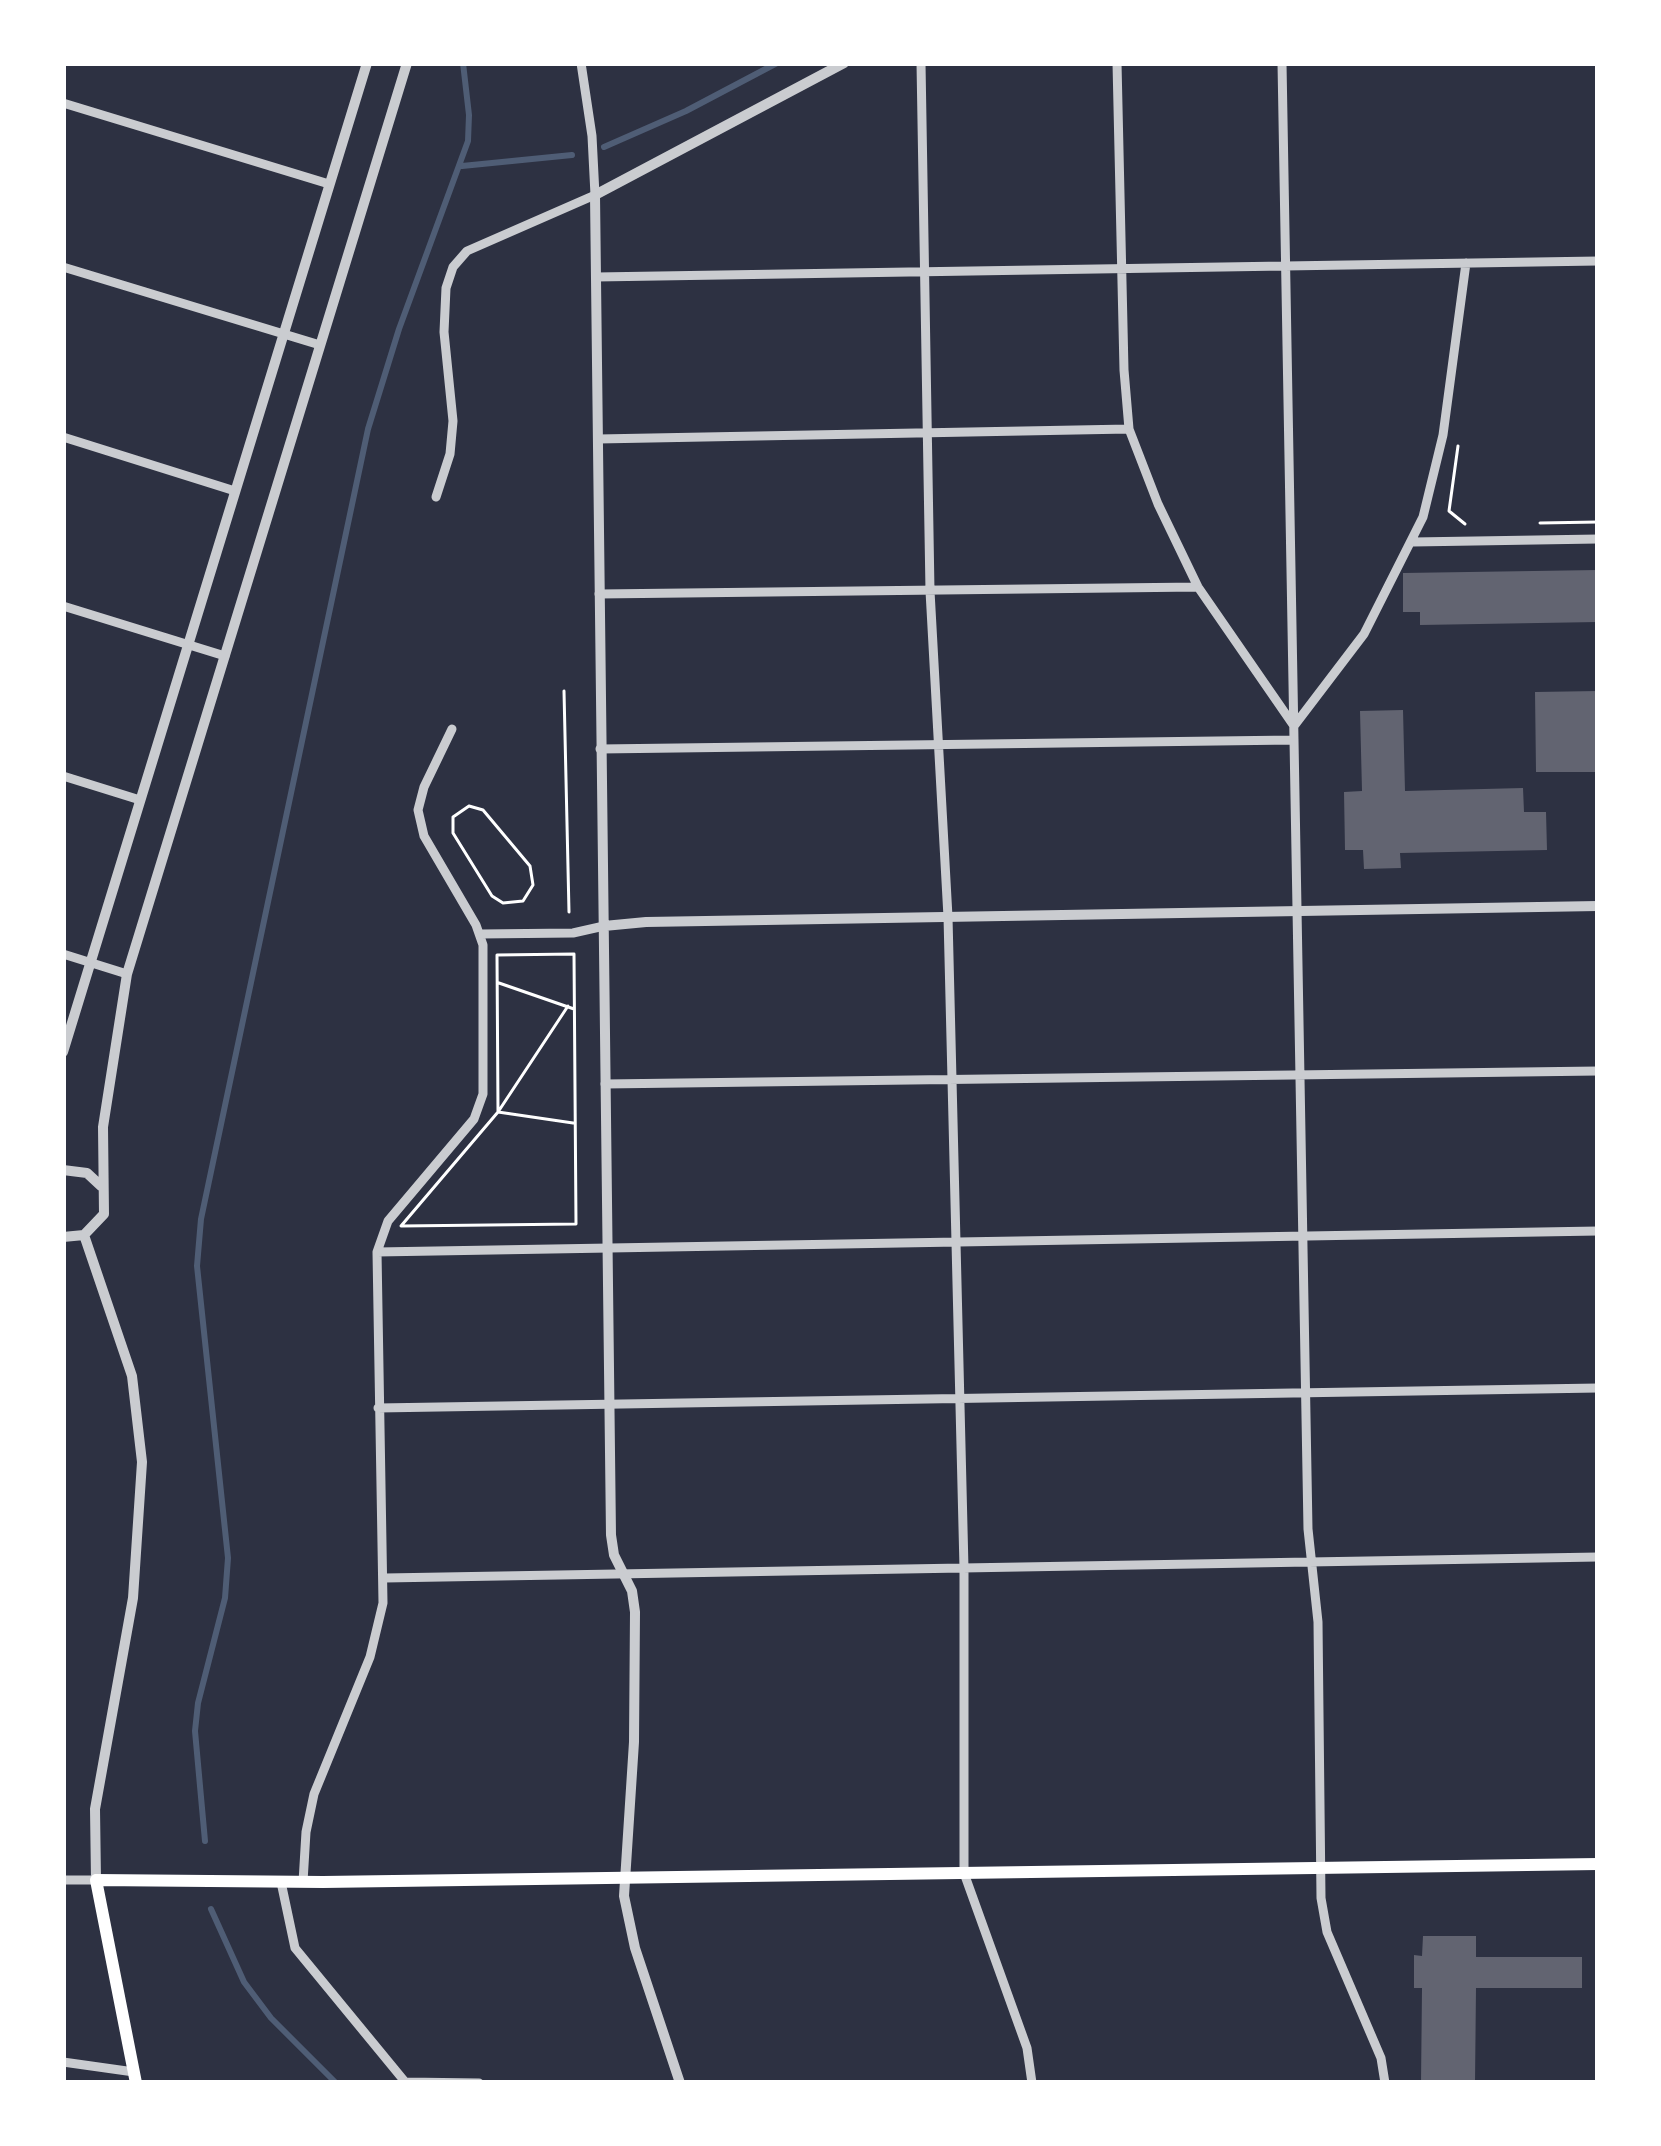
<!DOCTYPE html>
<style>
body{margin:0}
#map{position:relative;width:1661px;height:2146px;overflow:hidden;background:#2d3142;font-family:"Public Sans",sans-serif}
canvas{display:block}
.frame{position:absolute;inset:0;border:66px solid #fff;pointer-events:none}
</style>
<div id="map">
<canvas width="1661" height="2146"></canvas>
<div class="frame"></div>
</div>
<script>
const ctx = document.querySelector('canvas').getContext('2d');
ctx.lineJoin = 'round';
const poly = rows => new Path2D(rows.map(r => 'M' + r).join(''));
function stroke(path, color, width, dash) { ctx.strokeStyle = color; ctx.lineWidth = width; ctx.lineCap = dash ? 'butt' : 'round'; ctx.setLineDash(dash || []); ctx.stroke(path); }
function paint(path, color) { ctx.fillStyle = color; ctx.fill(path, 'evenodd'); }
stroke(poly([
 [604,147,686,111,777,63],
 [462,166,572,155],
 [205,1841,195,1731,198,1703,225,1598,228,1558,197,1266,201,1219,368,429,399,329,468,141,469,115,463,63],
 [211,1909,244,1982,271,2018,336,2083]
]), '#4f5d75', 6);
paint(poly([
 [1598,570,1598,622,1420,625,1420,612,1403,612,1403,573],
 [1598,691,1598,772,1536,772,1535,692],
 [1403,710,1405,791,1523,788,1524,812,1546,812,1547,850,1400,853,1401,868,1364,869,1363,850,1345,850,1344,792,1362,791,1360,711],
 [1423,1936,1476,1936,1476,1957,1582,1957,1582,1988,1476,1988,1475,2083,1421,2083,1422,1988,1414,1988,1414,1955,1422,1956]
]), '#626471');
stroke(poly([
 [1458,446,1449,511,1465,524],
 [1540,523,1598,522],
 [564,691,569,912],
 [469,806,483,810,530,866,533,885,523,901,503,903,492,896,453,833,453,817,469,806],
 [574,954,576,1224,401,1226,498,1112,497,955,574,954],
 [499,983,574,1009],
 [568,1006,498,1112,573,1123]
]), '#fff', 3);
stroke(poly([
 [921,63,930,591,948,917,964,1568,964,1873,1027,2048,1032,2083],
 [1117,63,1124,370,1129,429,1158,504,1198,587,1294,726,1364,634,1423,517,1443,435,1466,263],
 [1282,63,1308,1529,1318,1622,1321,1898,1327,1932,1381,2058,1385,2083],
 [63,103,329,184],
 [63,267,320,345],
 [596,277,1598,261],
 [63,437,235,491],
 [598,439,1129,429],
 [436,497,450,454,453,421,444,332,446,288,453,267,467,251,595,195,592,136,581,63],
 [1413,542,1598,539],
 [599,594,1198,587],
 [63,606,225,656],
 [600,749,1294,740],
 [63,776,140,800],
 [480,934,573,933,604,926],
 [63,954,127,974],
 [605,1084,1598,1071],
 [377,1252,1598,1231],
 [378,1408,1598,1388],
 [385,1578,1598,1557],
 [63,1880,96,1880],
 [281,1882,295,1948,406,2083],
 [303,1882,306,1832,314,1794,370,1657,383,1603,377,1252,388,1221,474,1119,483,1094,483,945,476,925,424,836,418,810,424,787,452,729],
 [63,2062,134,2072],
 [406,2082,479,2083]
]), '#caccd0', 9);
stroke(poly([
 [604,926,646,922,1598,906],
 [63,1052,367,63],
 [63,1170,87,1173,101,1186],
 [84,1235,132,1376,142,1462,133,1598,95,1809,96,1880],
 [63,1237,84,1235,104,1214,103,1127,127,974,407,63],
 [680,2083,635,1948,624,1896,634,1742,635,1612,632,1591,614,1555,611,1535,595,195,844,63]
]), '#caccd0', 10);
stroke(poly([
 [136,2083,96,1880,323,1882,1598,1864]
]), '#fff', 12);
</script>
